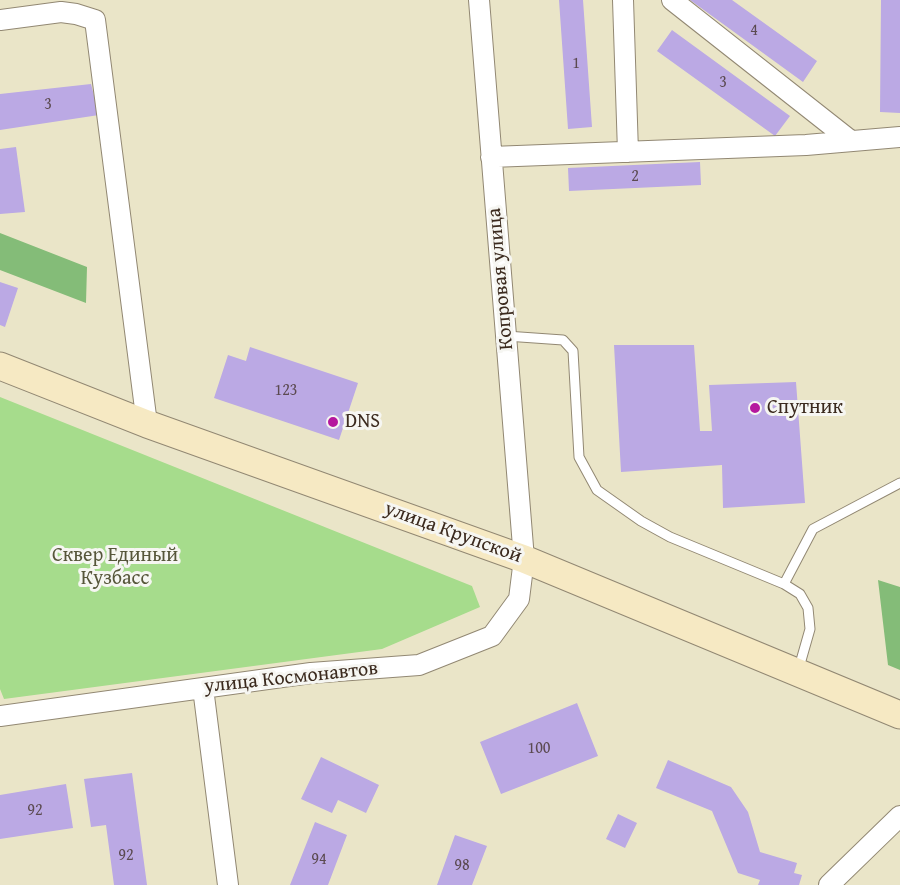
<!DOCTYPE html>
<meta charset="utf-8">
<style>
body{margin:0}
canvas{display:block;background:#eae5c8}
</style>
<canvas width="900" height="885"></canvas>
<script>
const ctx = document.querySelector('canvas').getContext('2d');
ctx.lineJoin = 'round';
function paint(path, color) { ctx.fillStyle = color; ctx.fill(path, 'evenodd'); }
const poly = rows => new Path2D(rows.map(r => 'M' + r).join(''));
function stroke(path, color, width, dash) { ctx.strokeStyle = color; ctx.lineWidth = width; ctx.lineCap = dash ? 'butt' : 'round'; ctx.setLineDash(dash || []); ctx.stroke(path); }
function drawText(font, color, halo, rows, align = 'center') {
  ctx.font = font + ' "Gentium Book Plus",serif'; ctx.lineWidth = 6; ctx.setLineDash([]); ctx.textBaseline = 'middle'; ctx.strokeStyle = halo; ctx.fillStyle = color; for (const [text, x, y, turn = 0] of rows) {
    ctx.save(); ctx.translate(x, y); ctx.rotate((+turn || 0) * Math.PI / 180); ctx.textAlign = isNaN(turn) ? turn : align; if (halo) ctx.strokeText(text, 0, 0); ctx.fillText(text, 0, 0); ctx.restore();
  }
}
paint(poly([
 [0,397,472,586,480,607,382,649,4,699,0,689]
]), '#a6dc8c');
paint(poly([
 [0,233,87,267,86,303,0,270],
 [878,580,900,587,900,670,888,665]
]), '#84bc78');
paint(poly([
 [559,0,583,0,592,127,568,129],
 [690,0,732,0,817,61,803,82],
 [881,0,900,0,900,113,880,112],
 [672,30,790,116,775,136,657,51],
 [91,84,99,115,0,130,0,94],
 [16,147,25,212,0,214,0,149],
 [700,162,701,185,569,191,568,168],
 [0,282,18,288,5,327,0,325],
 [614,345,694,345,700,431,712,431,709,385,796,382,805,503,723,508,722,465,621,472],
 [250,347,358,383,339,440,214,398,228,355,246,361],
 [577,703,598,756,501,794,480,742],
 [321,757,379,785,366,813,338,800,332,813,301,799],
 [668,760,731,787,748,812,760,852,797,863,794,873,802,875,799,885,758,885,760,880,738,873,712,811,656,788],
 [132,773,147,885,114,885,106,825,91,827,84,779],
 [66,784,73,828,0,839,0,795],
 [618,814,637,823,625,848,606,839],
 [315,822,347,835,328,885,290,885],
 [455,835,487,846,472,885,437,885]
]), '#bba9e4');
const lane = poly([
 [506,336,563,340,573,351,579,457,597,490,641,521,670,537,784,584,800,594,808,608,810,629,798,671],
 [784,584,813,529,900,483]
]);
const street = poly([
 [623,0,628,152],
 [672,0,851,141],
 [0,20,61,12,76,14,95,20,147,424],
 [491,157,806,145,900,137],
 [203,688,228,885],
 [0,716,311,673,419,665,492,636,519,599,524,559,479,0],
 [829,885,900,816]
]);
const secondary = poly([
 [0,366,147,424,524,559,900,715]
]);
stroke(lane, '#928873', 11);
stroke(street, '#928873', 22);
stroke(secondary, '#928873', 29);
stroke(lane, '#fff', 9);
stroke(street, '#fff', 20);
stroke(secondary, '#f6e9c3', 27);
for (const [x, y, r, color] of [
 [755,408,6,"#b5179e"],
 [333,422,6,"#b5179e"]
]) { const dot = new Path2D(); dot.arc(x, y, r, 0, 2 * Math.PI); ctx.fillStyle = color; ctx.fill(dot); stroke(dot, '#f6f6f2', 2); }
drawText('16px', '#5b4a50', null, [
 ["4",754,31],
 ["1",576,64],
 ["3",723,83],
 ["3",48,105],
 ["2",635,177],
 ["123",286,391],
 ["100",539,749],
 ["92",35,811],
 ["92",126,856],
 ["94",319,860],
 ["98",462,866]
]);
drawText('20px', '#3b2a1e', '#f6f6f2', [
 ["Копровая улица",501,279,-95],
 ["улица Крупской",453,533,20],
 ["улица Космонавтов",291,678,-6]
]);
drawText('20px', '#3b2a1e', '#f6f6f2', [
 ["Спутник",767,408],
 ["DNS",345,422]
], 'left');
drawText('20px', '#56563a', '#f6f6f2', [
 ["Сквер Единый",115,556],
 ["Кузбасс",115,579]
]);
</script>
